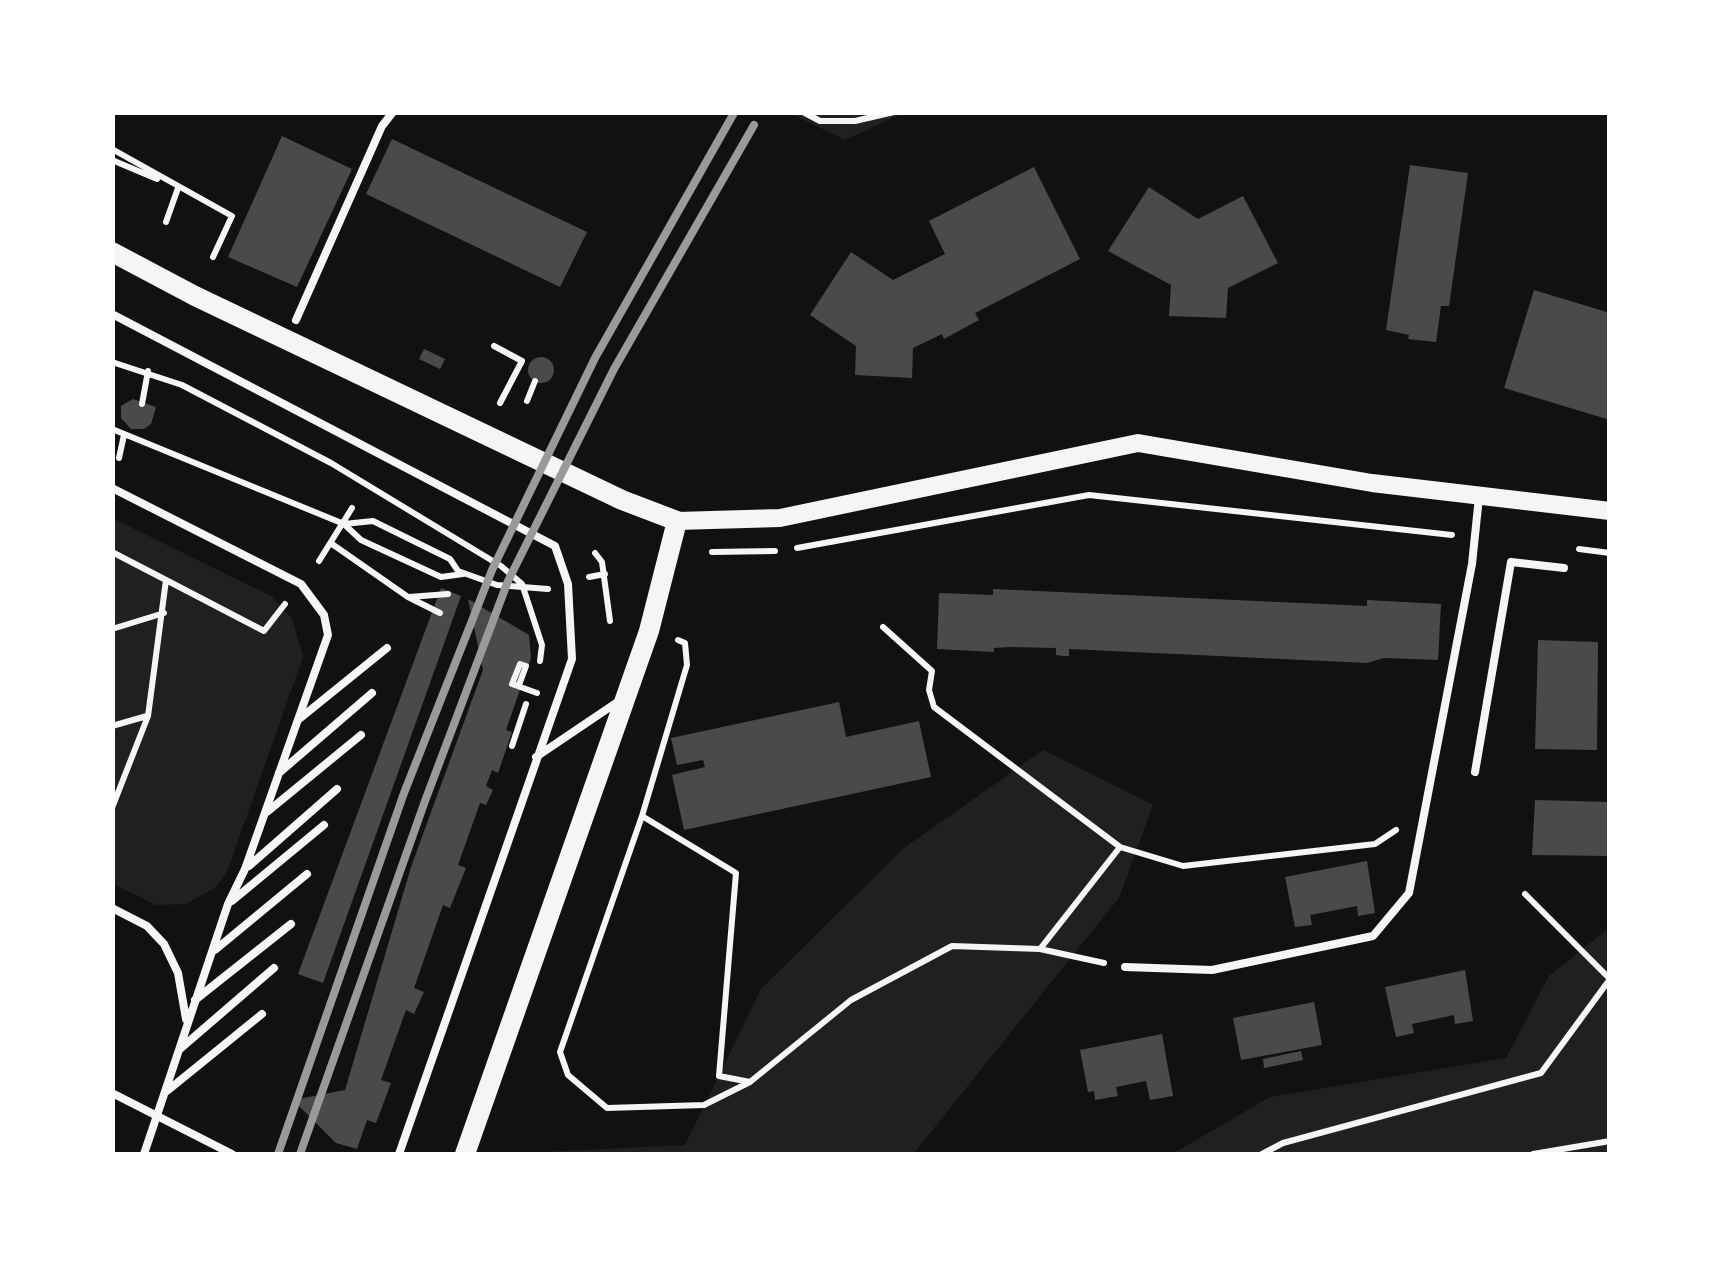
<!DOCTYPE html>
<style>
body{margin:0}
#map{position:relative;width:1722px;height:1267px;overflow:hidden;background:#111;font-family:"Work Sans",sans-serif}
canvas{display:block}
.frame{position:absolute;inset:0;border:115px solid #fff;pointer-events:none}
</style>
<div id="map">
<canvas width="1722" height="1267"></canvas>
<div class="frame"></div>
</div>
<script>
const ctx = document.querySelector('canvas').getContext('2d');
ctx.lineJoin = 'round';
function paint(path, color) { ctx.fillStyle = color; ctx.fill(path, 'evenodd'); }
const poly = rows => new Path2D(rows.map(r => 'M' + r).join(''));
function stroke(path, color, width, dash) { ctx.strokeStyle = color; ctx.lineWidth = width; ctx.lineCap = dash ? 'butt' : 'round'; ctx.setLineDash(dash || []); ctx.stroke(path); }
paint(poly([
 [790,113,904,113,845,140],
 [112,518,271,596,292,618,303,657,227,872,216,887,186,904,156,905,113,884],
 [1043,750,1153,805,1119,898,913,1154,502,1154,685,1145,761,989,904,848],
 [1609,928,1609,1154,1172,1154,1270,1097,1506,1058,1549,976]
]), '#202020');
paint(poly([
 [282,136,352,169,297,287,228,257],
 [392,139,587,232,560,287,366,194],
 [1410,165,1468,173,1449,306,1441,306,1436,342,1408,339,1409,335,1386,330],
 [1034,167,1080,259,975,313,979,320,944,339,942,334,913,348,912,378,855,375,856,346,810,315,851,252,893,280,945,254,929,221],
 [1149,187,1198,219,1243,196,1278,263,1228,288,1226,318,1169,316,1171,285,1108,251],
 [1534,290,1610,313,1610,420,1504,388],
 [424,349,445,359,440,369,419,359],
 '528 370a13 13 0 1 1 26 0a13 13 0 1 1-26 0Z',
 [133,399,156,407,151,424,144,429,131,429,121,418,121,406],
 [441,588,461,596,323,983,298,974],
 [993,589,1367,606,1367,600,1441,604,1438,660,1384,658,1367,663,1069,649,1069,656,1063,656,1056,655,1056,648,1010,647,994,648,994,652,937,649,939,593,993,595],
 [468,599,529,635,531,658,506,730,512,732,498,773,492,770,486,786,493,790,486,805,480,803,458,865,466,868,450,908,443,905,414,988,424,992,414,1014,406,1010,381,1080,391,1083,376,1123,367,1120,357,1149,336,1143,293,1100,345,1090,411,867,483,670],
 [1538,640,1598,642,1597,750,1535,749],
 [839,702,846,737,919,721,931,777,684,830,672,775,705,767,703,760,677,765,671,738],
 [1535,800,1610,802,1610,856,1532,855],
 [1367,861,1375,913,1358,916,1357,906,1310,915,1312,925,1295,927,1285,877],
 [1465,970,1473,1021,1455,1024,1454,1015,1412,1024,1414,1033,1396,1037,1385,987],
 [1314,1002,1322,1045,1241,1060,1233,1018],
 [1162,1034,1173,1096,1150,1100,1146,1081,1116,1087,1118,1096,1095,1100,1094,1091,1088,1092,1080,1050],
 [1301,1051,1303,1060,1264,1068,1263,1059]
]), '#4a4a4a');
stroke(poly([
 [803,112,820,121,855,121,894,112],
 [112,149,232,216,213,257],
 [112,160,157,179],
 [166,222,178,188],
 [494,346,522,361,500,403],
 [112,362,182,385,331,463,501,566,522,584,542,645,540,661],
 [527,401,535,381],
 [142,404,148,371],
 [112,429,344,524,373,521,450,559,458,571,497,585,548,589],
 [119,458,124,435],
 [345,525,361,540,441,577,463,574],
 [332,544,408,597,440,613],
 [797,548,1089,495,1452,535],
 [1579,549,1610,553],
 [112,552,166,580,148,716,112,808],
 [712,552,775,551],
 [595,553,602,562,610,621],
 [319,561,352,508],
 [589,577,605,574],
 [166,580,264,631,285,604],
 [409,597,448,594],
 [883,627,932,671,929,690,934,707,1120,847],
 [112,629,164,613],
 [678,640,685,643,687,665,642,816,736,873,719,1076,750,1082,851,1000,952,946,1040,949,1104,963],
 [519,685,526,666,520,664,512,684,537,693],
 [112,726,147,716],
 [512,746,526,704],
 [642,816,560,1052,568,1075,607,1108,704,1105,750,1082],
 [1525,894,1610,979],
 [1040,949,1120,847,1183,866,1375,844,1396,830],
 [1262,1154,1283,1143,1541,1073,1610,979],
 [1533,1154,1610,1141]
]), '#f5f5f5', 6);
stroke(poly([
 [112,314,555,546,568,584,572,659,399,1154],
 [296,320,382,126,393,112],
 [112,488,301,584,324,615,328,635,245,869,228,904,144,1154],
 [298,720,387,648],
 [536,757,619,701],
 [1475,772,1511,562,1564,568],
 [279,773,372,693],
 [267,812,361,735],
 [249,866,337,789],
 [232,901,324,825],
 [112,908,147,926,164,944,178,973,186,1019],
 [215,950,307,874],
 [1125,967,1212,970,1373,936,1409,893,1472,564,1479,497],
 [195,1000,291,924],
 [180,1049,274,968],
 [167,1091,262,1014],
 [112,1093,232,1154]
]), '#f5f5f5', 8);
stroke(poly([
 [677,521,780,518,1138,443,1372,483,1610,511]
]), '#f5f5f5', 18);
stroke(poly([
 [112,252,195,296,622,500,677,521,649,631,465,1154]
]), '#f5f5f5', 20);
stroke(poly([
 [278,1154,404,793,492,570,595,358,734,113],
 [300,1154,425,801,508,581,614,369,754,125]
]), '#9a9a9a', 8);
</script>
